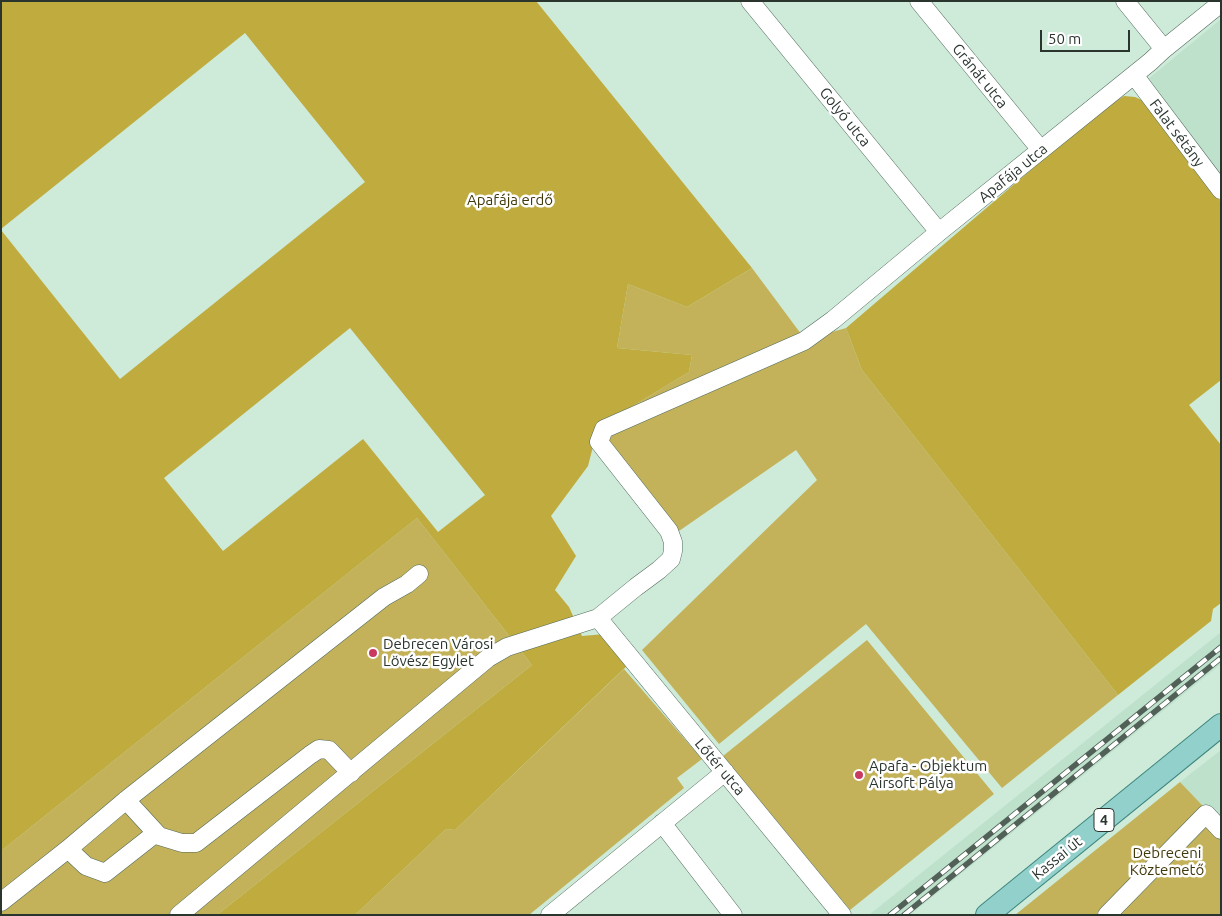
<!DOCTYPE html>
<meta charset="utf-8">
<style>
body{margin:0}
#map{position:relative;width:1222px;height:916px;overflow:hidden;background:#ceead9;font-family:Ubuntu,sans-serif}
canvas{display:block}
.frame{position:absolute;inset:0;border:2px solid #2a352e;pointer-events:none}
.scale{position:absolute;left:1040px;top:30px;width:90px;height:22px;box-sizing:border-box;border:2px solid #2a352e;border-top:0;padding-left:6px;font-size:15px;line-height:18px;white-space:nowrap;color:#2a352e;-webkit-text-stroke:4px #fff;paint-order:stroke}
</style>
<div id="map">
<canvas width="1222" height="916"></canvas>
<div class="frame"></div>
<div class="scale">50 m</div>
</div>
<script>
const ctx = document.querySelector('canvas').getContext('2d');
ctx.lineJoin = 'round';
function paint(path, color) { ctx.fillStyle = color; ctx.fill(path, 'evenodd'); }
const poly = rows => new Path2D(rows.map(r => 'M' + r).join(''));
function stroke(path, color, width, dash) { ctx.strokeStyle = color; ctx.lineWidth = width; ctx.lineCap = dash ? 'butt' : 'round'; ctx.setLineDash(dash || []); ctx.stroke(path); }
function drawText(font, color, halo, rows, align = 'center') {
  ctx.font = font + ' Ubuntu,sans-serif'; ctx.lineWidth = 5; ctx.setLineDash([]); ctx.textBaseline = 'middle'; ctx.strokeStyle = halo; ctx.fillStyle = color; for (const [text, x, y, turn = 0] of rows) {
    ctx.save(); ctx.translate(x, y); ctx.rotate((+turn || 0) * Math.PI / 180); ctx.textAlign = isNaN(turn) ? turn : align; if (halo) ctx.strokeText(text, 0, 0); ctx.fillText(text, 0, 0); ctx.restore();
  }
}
paint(poly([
 [1221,19,1221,177,1147,80],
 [1221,632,1221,664,910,915,869,915],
 [1221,750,1221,825,1180,782]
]), '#bee1cc');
paint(poly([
 [752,268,810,346,825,334,846,328,862,370,1118,695,1002,788,866,624,719,744,642,650,817,480,796,450,679,531,598,427,689,372,692,355,617,348,628,284,687,307],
 [417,518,532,665,217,915,1,915,1,851],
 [867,640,994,794,850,910,723,756],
 [624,669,702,759,677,778,684,788,529,915,355,915,446,829,455,830],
 [1180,782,1221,825,1221,915,1015,915]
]), '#c3b259');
paint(poly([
 [1,1,536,1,752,268,687,307,628,284,617,348,692,355,689,372,598,427,588,466,551,516,576,556,555,590,569,607,582,636,605,634,630,663,455,830,446,829,355,915,217,915,532,665,417,518,1,851,1,230,120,379,365,182,245,33,1,229],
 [350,328,485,495,438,532,363,439,223,551,164,478],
 [1124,96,1135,97,1144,101,1221,202,1221,380,1189,405,1221,445,1221,603,1213,609,1211,621,1118,695,862,370,846,328,1101,110]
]), '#bfab3e');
const minor = poly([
 [750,1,939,232],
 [919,1,1041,150],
 [1125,1,1164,49],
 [1134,75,1221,190],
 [598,618,842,915],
 [126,800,159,836,182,843,196,843,310,755,319,749,329,750,351,773],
 [662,823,733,915],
 [68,849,86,866,105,873,156,833],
 [1,902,68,849,126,800,384,597,407,584,419,574],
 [179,915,488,658,507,647,598,618,636,587,659,570,671,559,673,551,673,542,669,531,599,442,604,429,804,341,833,320,939,232,1150,62,1164,49,1221,3],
 [550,915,725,772],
 [1107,915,1206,814,1221,830]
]);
const major = poly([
 [987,915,1221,725]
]);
stroke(minor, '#526b5c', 19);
stroke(major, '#3e867e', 24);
stroke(minor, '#fff', 18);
stroke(major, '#92d0cb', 22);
const rail = poly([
 [890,915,1221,647],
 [904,915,1221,658]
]);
stroke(rail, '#526158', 5.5);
stroke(rail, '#fff', 4, [11]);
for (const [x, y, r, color] of [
 [373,653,5,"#c93a61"],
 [859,775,5,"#c93a61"]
]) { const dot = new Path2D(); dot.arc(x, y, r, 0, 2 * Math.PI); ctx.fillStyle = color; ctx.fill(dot); stroke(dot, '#fff', 2); }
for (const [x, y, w] of [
 [1104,820,20]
]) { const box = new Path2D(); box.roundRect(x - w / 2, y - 11.5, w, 23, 4); ctx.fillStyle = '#fff'; ctx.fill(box); stroke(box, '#2a352e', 1); }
drawText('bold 14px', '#2a352e', null, [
 ["4",1104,820]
]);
drawText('15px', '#2a352e', '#fff', [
 ["Gránát utca",980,76,51],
 ["Golyó utca",845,117,51],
 ["Falat sétány",1177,133,53],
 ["Apafája utca",1013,173,-39],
 ["Lőtér utca",720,767,50],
 ["Kassai út",1057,858,-39]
]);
drawText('15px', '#42390b', '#fff', [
 ["Apafája erdő",510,200],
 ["Debreceni",1167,853],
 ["Köztemető",1167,870]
]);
drawText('15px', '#2a352e', '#fff', [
 ["Debrecen Városi",383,644],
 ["Lövész Egylet",383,661],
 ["Apafa - Objektum",869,766],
 ["Airsoft Pálya",869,783]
], 'left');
</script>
